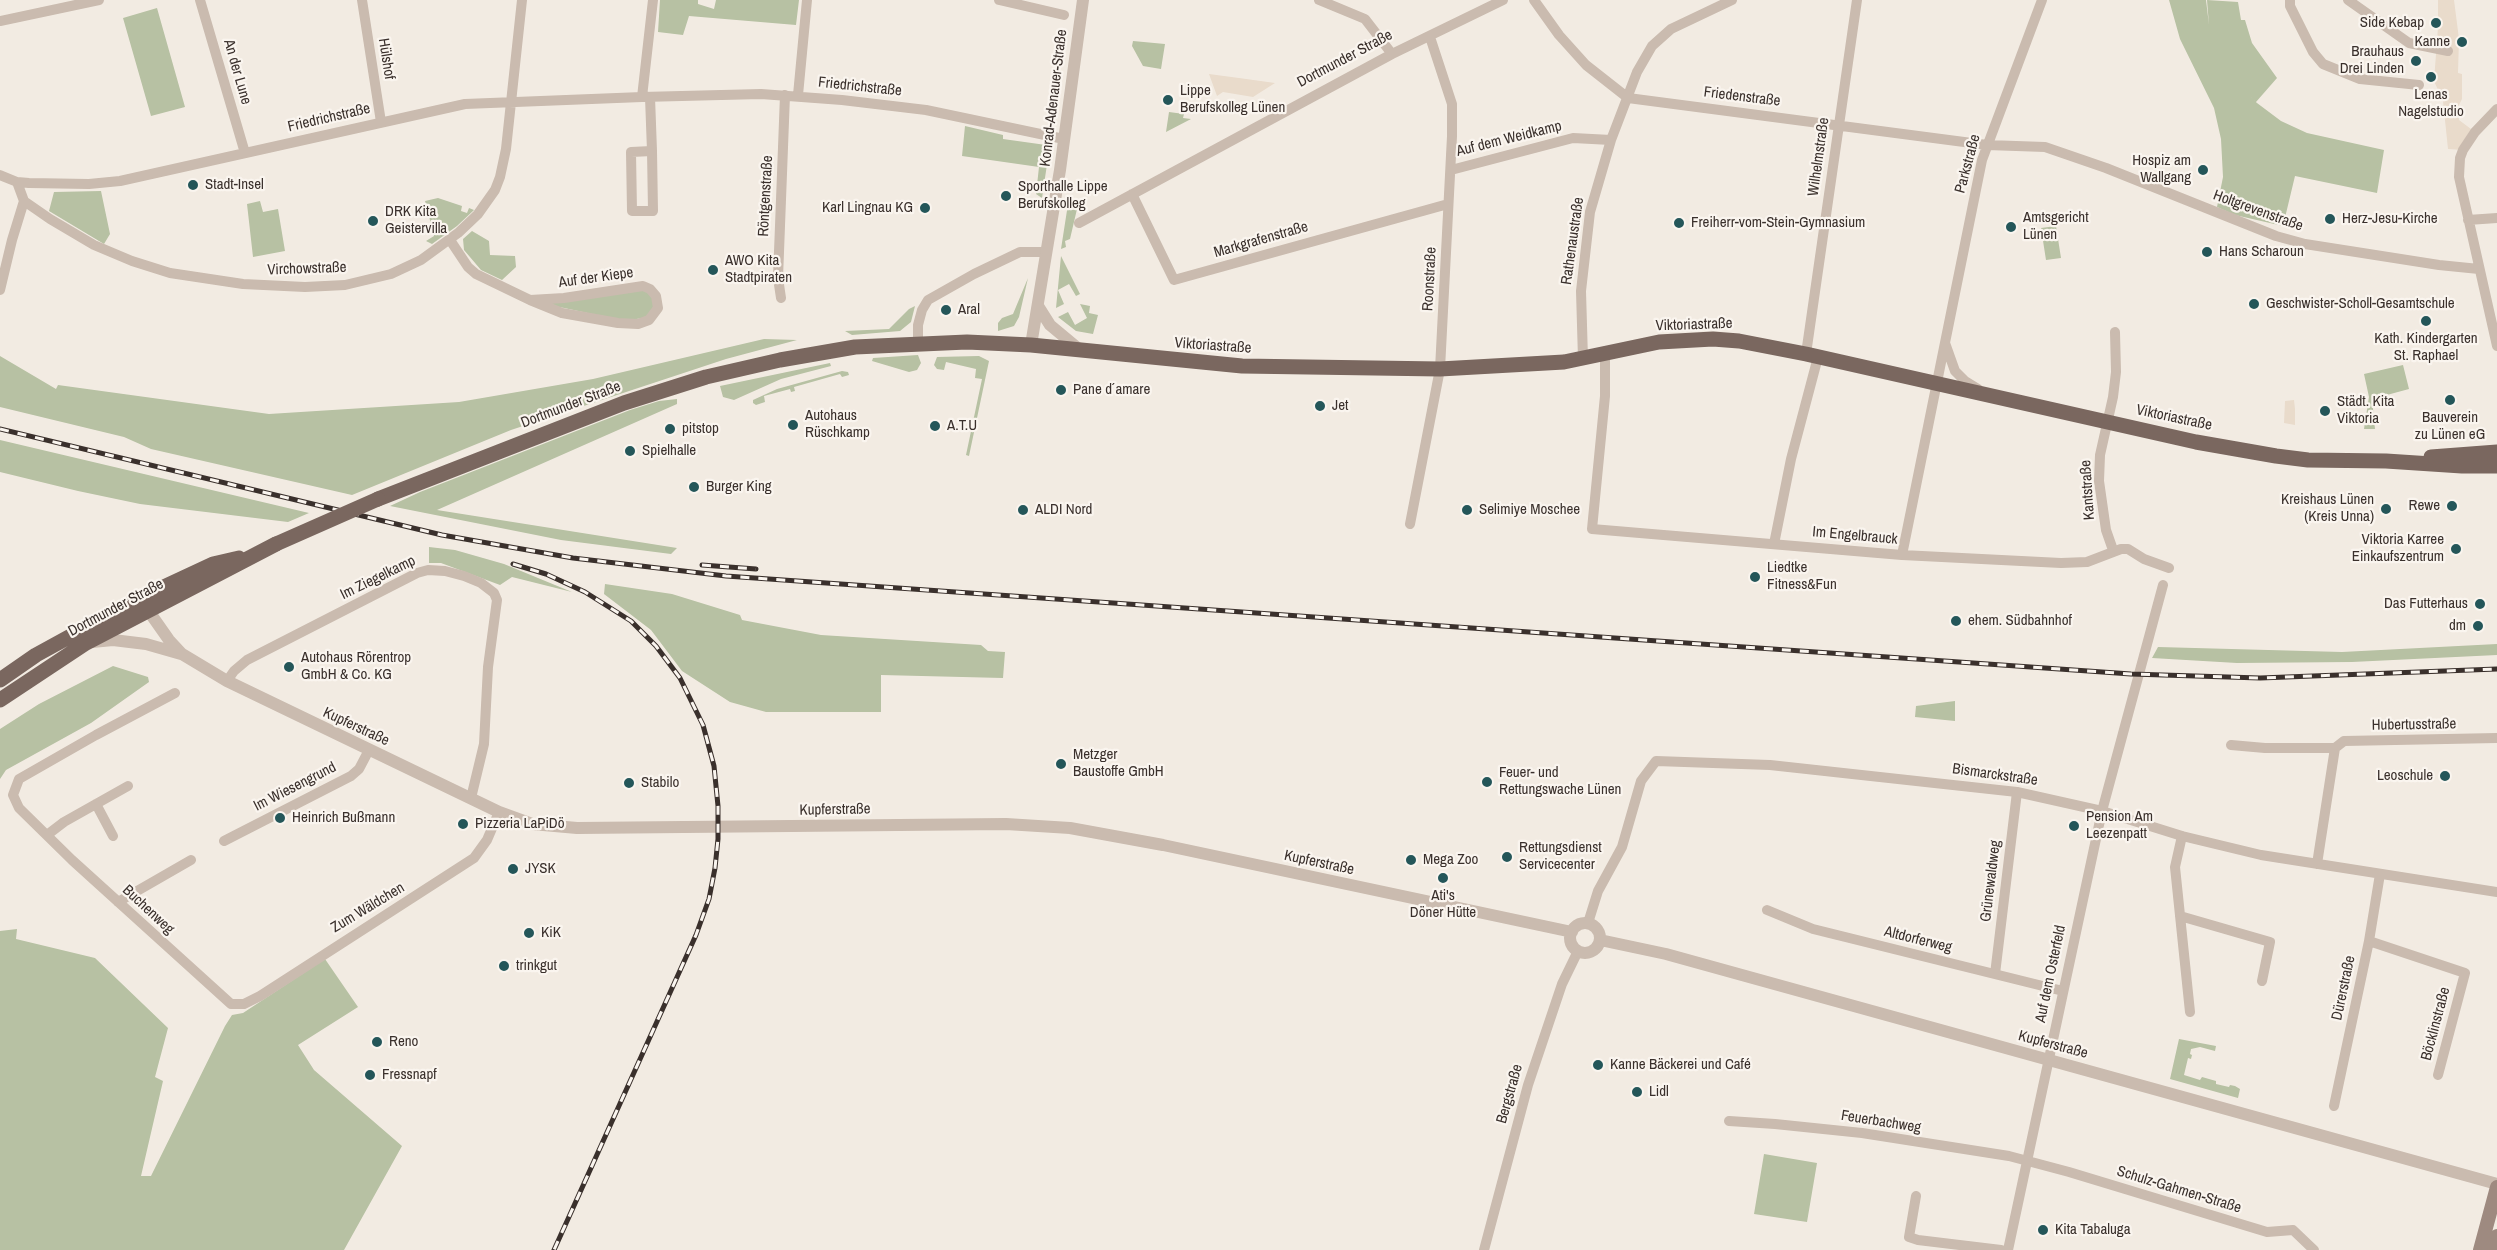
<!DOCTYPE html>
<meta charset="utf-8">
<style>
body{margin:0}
canvas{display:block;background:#f2ebe2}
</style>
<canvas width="2497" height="1250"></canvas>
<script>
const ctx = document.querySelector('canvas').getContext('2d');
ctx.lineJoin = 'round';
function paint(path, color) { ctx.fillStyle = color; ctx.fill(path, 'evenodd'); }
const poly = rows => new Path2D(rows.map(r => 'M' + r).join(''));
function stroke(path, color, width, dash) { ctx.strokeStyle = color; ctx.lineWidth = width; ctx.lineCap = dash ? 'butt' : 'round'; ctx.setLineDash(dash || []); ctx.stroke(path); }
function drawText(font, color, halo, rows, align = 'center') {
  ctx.font = font + ' "Archivo Narrow",sans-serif'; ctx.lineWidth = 4.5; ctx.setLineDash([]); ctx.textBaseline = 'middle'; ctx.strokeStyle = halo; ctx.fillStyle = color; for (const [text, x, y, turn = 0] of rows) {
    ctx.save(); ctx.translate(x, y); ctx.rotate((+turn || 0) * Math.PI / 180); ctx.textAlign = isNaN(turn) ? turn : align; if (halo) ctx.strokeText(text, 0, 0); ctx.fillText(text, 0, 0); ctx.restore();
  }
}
paint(poly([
 [660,0,698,0,698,4,714,9,716,0,799,0,796,25,689,16,683,35,658,32],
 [2169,0,2206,0,2209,25,2207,0,2238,2,2241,20,2245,20,2252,43,2277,78,2256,102,2236,83,2257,103,2281,121,2307,133,2384,150,2377,193,2295,176,2283,226,2235,215,2217,207,2223,177,2221,139,2214,108,2180,39],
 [157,8,185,107,151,116,123,18],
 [1133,41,1165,44,1161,69,1143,66,1132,46],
 [1169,112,1184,114,1183,118,1191,119,1166,132],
 [965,126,1003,135,1003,139,1046,145,1049,151,1042,198,1036,194,1039,167,962,156],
 [101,191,110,234,104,244,49,211,54,192],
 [438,198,462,206,461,211,467,213,469,208,474,210,457,226,432,244,426,241,434,236,425,201],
 [260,201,263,212,278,209,285,251,253,257,247,204],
 [1068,204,1077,209,1070,239,1065,241,1066,247,1061,249],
 [2056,226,2061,258,2046,260,2041,228],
 [472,231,489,241,490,255,515,256,516,267,502,280,481,270,464,250,463,239],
 [1061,256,1080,294,1076,296,1069,284,1058,290,1064,304,1056,308],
 [1028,278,1019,317,1014,326,998,331,998,323,1002,318,1013,314],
 [644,290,650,293,655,305,648,317,625,321,550,305,550,302],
 [1080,304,1090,306,1089,313,1098,315,1093,334,1076,331,1058,317,1068,312,1075,325,1087,318],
 [915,306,911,322,900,331,852,335,845,331,889,329,909,309],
 [764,339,797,340,726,359,511,430,352,495,151,449,124,437,0,407,0,356,56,389,58,385,269,414,459,402,593,379],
 [918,355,921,363,917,370,909,372,872,361,873,358],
 [979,356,989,361,969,456,966,455,982,379,975,378,976,369,946,362,944,370,937,369,934,365,937,357],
 [830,363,831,366,781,379,734,400,723,397,720,386],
 [2403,365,2409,389,2372,399,2375,429,2364,429,2369,397,2364,374],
 [842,371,848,372,849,375,842,377,840,374,794,387,795,391,791,392,790,389,764,396,765,402,756,405,753,403,753,400,777,389],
 [677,399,677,404,437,510,677,548,671,554,561,540,390,506,420,492,630,410,659,401],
 [0,440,309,513,288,522,140,504,78,491,0,472],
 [429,547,455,550,504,564,572,592,512,577,500,585,441,563,429,563],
 [605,584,672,594,740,615,742,620,821,635,981,645,988,651,1005,652,1003,678,881,675,881,712,766,712,730,702,682,671,651,630,604,594],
 [2497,644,2497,655,2352,662,2237,663,2152,658,2158,647,2342,652],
 [113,666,148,677,149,682,91,723,6,770,0,779,0,729,39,704],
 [1955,701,1955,721,1915,717,1916,706],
 [17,929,16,939,95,958,168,1028,155,1077,163,1081,141,1176,151,1176,225,1026,232,1015,243,1013,325,959,358,1007,298,1045,314,1070,402,1146,344,1250,0,1250,0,931],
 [2179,1039,2216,1046,2215,1051,2200,1047,2191,1049,2190,1054,2192,1055,2191,1059,2188,1058,2184,1075,2200,1080,2202,1077,2216,1081,2216,1084,2229,1087,2230,1085,2235,1086,2240,1089,2238,1098,2170,1079],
 [1764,1154,1817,1163,1807,1222,1754,1214]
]), '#b7c1a3');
paint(poly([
 [2438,0,2454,0,2459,39,2458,73,2462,74,2462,99,2458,107,2459,120,2475,132,2463,150,2448,149,2443,101,2434,81,2438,27],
 [1209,74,1239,78,1275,83,1253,97,1223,92,1217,96],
 [2294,400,2295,409,2295,425,2284,423,2285,401]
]), '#e9dbcb');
stroke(poly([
 [200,0,245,153],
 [362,0,381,122],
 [999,0,1064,15],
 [1319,0,1365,19,1392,54],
 [1534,0,1559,35,1586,65,1628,98,1987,145,2045,147,2106,168,2276,236,2305,244,2439,265,2479,269],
 [2290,0,2290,6,2313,52,2323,64,2360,79,2419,85],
 [2348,0,2409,43,2448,51],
 [0,21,99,0],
 [798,95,807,0],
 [642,97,653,0],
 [650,97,652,151,653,211,632,211,631,152,652,151],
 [2497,109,2475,132,2463,150,2460,158,2459,177,2497,346],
 [1451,170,1573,138,1611,140],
 [0,175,17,182,29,183,89,184,120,181,465,104,642,97,761,94,842,100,926,110,1064,139],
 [17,182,24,201,50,219,94,245,132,261,170,273,243,284,305,287,345,285,391,274,421,260,458,233,478,214,495,190,500,177,506,149,522,0],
 [1132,194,1174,280,1448,204],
 [2468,220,2497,218],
 [1079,223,1392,54,1503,0],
 [450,240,468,267,476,274,530,300,562,313,618,323,638,324,649,320,658,308,656,296,650,289,643,286,564,298,530,300],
 [0,290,12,240,24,201],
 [781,298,778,278,785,95],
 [918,343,918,325,922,310,928,300,974,274,1020,252,1047,252],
 [1945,343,1955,371,1965,381,1978,389],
 [1605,354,1605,396,1592,529,1902,555,2061,563,2087,562,2121,549,2128,549,2144,559,2169,568],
 [1806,354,1857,0],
 [1583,359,1581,291,1590,212,1611,140,1637,72,1652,46,1671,29,1732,0],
 [1410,524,1440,369,1452,136,1452,104,1430,37],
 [1774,544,1791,459,1818,357],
 [2113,550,2106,530,2099,481,2100,455,2113,397,2116,372,2115,332],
 [1902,555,1982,160,2042,0],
 [227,681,234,671,247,660,417,573,428,570,445,571,464,576,481,583,494,593,497,600,488,667,484,744,471,798],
 [175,693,96,735,19,779,13,795,19,808,72,860,231,1004,244,1004,260,996,474,858,487,840,499,812],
 [2231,745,2265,748,2335,748,2344,741,2497,738],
 [96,804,113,836],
 [47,835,64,822,128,786],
 [2182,836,2175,867,2190,1012],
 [224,841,351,776,359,769,369,750],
 [2317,864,2335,748],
 [118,902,191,860],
 [1767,910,1813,929,2063,991],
 [2180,916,2270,942,2262,981],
 [1588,923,1598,891,1622,847,1641,781,1656,761,1770,765,2017,792,2102,811,2182,836,2261,855,2497,892],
 [2369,941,2465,973,2438,1075],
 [1995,974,2017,792],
 [2334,1106,2369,941,2380,874],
 [1729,1121,1775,1124,1862,1133,2009,1156,2069,1172,2267,1232,2293,1230,2314,1250],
 [1916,1196,1909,1237,1918,1240,2001,1250],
 [1484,1250,1528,1085,1562,984,1578,951],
 [2008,1250,2102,811,2163,585]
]), '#cabbaf', 10);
stroke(poly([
 [1038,306,1050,325,1080,350],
 [1031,345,1060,170,1083,0],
 [143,603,169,640,182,654,227,681,499,812,532,824,577,828,1006,824,1070,828,1163,845,1572,932],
 [92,642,113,640,146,644,181,654],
 '1570 938a15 15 0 1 1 30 0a15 15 0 1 1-30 0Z',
 [1600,940,1666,954,2497,1184]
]), '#cabbaf', 12);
stroke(poly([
 [2480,1250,2497,1187],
 [2492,1250,2497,1236]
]), '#9e8a80', 14);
stroke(poly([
 [2431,457,2497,452],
 [378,499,624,403,706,377,780,360,855,347,967,342,1031,345,1242,366,1440,369,1564,362,1659,342,1713,339,1739,341,1806,354,2196,442,2276,456,2308,460,2386,461,2462,466,2497,466],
 [0,680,36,655,140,598,213,564,239,558],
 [0,700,86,643,276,544]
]), '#7a675f', 15);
const rail = poly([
 [0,429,442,535,573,558,726,576,2131,674,2260,678,2497,669],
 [513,564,546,574,585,592,631,621,656,646,680,678,703,725,714,766,718,806,718,839,715,868,709,899,696,935,554,1250],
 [702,565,756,569]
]);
stroke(rail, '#3a302c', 5);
stroke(rail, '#faf5ef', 3, [9]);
stroke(poly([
 [276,544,378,499]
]), '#7a675f', 15);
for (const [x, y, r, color] of [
 [2436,23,6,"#245659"],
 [2462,42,6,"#245659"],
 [2416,61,6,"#245659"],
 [2431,77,6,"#245659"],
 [1168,100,6,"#245659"],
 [2203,170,6,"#245659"],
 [193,185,6,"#245659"],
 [1006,196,6,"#245659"],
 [925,208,6,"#245659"],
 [2330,219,6,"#245659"],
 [373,221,6,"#245659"],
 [1679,223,6,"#245659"],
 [2011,227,6,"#245659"],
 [2207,252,6,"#245659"],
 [713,270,6,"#245659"],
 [2254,304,6,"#245659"],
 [946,310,6,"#245659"],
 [2426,321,6,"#245659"],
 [1061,390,6,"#245659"],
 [2450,400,6,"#245659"],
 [1320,406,6,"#245659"],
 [2325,411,6,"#245659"],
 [793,425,6,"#245659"],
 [935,426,6,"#245659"],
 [670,429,6,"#245659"],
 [630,451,6,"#245659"],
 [694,487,6,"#245659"],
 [2452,506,6,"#245659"],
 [2386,509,6,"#245659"],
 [1023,510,6,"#245659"],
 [1467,510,6,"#245659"],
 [2456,549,6,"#245659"],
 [1755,577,6,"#245659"],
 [2480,604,6,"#245659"],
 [1956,621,6,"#245659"],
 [2478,626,6,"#245659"],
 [289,667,6,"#245659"],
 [1061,764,6,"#245659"],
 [2445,776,6,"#245659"],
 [1487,782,6,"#245659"],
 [629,783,6,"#245659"],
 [280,818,6,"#245659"],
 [463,824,6,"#245659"],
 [2074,826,6,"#245659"],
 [1507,857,6,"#245659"],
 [1411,860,6,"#245659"],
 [513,869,6,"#245659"],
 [1443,878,6,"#245659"],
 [529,933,6,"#245659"],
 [504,966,6,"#245659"],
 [377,1042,6,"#245659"],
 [1598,1065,6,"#245659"],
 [370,1075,6,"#245659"],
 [1637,1092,6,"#245659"],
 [2043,1230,6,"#245659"]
]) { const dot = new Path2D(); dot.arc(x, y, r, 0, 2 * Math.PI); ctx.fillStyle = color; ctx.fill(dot); stroke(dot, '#faf5ef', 2); }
drawText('15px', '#3a302c', '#faf5ef', [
 ["Side Kebap",2424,23,"right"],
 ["Kanne",2450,42,"right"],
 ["Brauhaus",2404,52,"right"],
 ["Drei Linden",2404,69,"right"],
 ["Lippe",1180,91],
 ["Berufskolleg Lünen",1180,108],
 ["Lenas",2431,95,"center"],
 ["Nagelstudio",2431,112,"center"],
 ["Hospiz am",2191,161,"right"],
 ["Wallgang",2191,178,"right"],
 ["Stadt-Insel",205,185],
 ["Sporthalle Lippe",1018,187],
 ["Berufskolleg",1018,204],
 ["Karl Lingnau KG",913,208,"right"],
 ["DRK Kita",385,212],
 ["Geistervilla",385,229],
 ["Amtsgericht",2023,218],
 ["Lünen",2023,235],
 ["Herz-Jesu-Kirche",2342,219],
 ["Freiherr-vom-Stein-Gymnasium",1691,223],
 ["Hans Scharoun",2219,252],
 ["AWO Kita",725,261],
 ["Stadtpiraten",725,278],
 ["Geschwister-Scholl-Gesamtschule",2266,304],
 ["Aral",958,310],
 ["Kath. Kindergarten",2426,339,"center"],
 ["St. Raphael",2426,356,"center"],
 ["Pane d´ amare",1073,390],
 ["Städt. Kita",2337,402],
 ["Viktoria",2337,419],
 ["Jet",1332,406],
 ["Autohaus",805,416],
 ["Rüschkamp",805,433],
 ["Bauverein",2450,418,"center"],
 ["zu Lünen eG",2450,435,"center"],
 ["A.T.U",947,426],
 ["pitstop",682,429],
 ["Spielhalle",642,451],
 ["Burger King",706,487],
 ["Kreishaus Lünen",2374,500,"right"],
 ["(Kreis Unna)",2374,517,"right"],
 ["Rewe",2440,506,"right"],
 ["ALDI Nord",1035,510],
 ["Selimiye Moschee",1479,510],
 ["Viktoria Karree",2444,540,"right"],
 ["Einkaufszentrum",2444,557,"right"],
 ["Liedtke",1767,568],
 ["Fitness&Fun",1767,585],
 ["Das Futterhaus",2468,604,"right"],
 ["ehem. Südbahnhof",1968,621],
 ["dm",2466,626,"right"],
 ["Autohaus Rörentrop",301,658],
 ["GmbH & Co. KG",301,675],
 ["Metzger",1073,755],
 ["Baustoffe GmbH",1073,772],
 ["Feuer- und",1499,773],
 ["Rettungswache Lünen",1499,790],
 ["Leoschule",2433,776,"right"],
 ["Stabilo",641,783],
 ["Pension Am",2086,817],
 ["Leezenpatt",2086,834],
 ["Heinrich Bußmann",292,818],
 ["Pizzeria LaPiDö",475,824],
 ["Rettungsdienst",1519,848],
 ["Servicecenter",1519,865],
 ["Mega Zoo",1423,860],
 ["JYSK",525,869],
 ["Ati's",1443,896,"center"],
 ["Döner Hütte",1443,913,"center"],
 ["KiK",541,933],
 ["trinkgut",516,966],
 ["Reno",389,1042],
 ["Kanne Bäckerei und Café",1610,1065],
 ["Fressnapf",382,1075],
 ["Lidl",1649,1092],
 ["Kita Tabaluga",2055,1230]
], 'left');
drawText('15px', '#3a302c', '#faf5ef', [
 ["Hülshof",386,59,81],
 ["Dortmunder Straße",1345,59,-28],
 ["An der Lune",237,72,74],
 ["Friedrichstraße",860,87,6],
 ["Friedenstraße",1742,97,7],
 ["Konrad-Adenauer-Straße",1054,98,-83],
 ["Friedrichstraße",329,118,-13],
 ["Auf dem Weidkamp",1509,139,-14],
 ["Wilhelmstraße",1819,157,-82],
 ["Parkstraße",1968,164,-75],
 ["Röntgenstraße",766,196,-87],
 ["Holtgrevenstraße",2258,211,20],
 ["Markgrafenstraße",1261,240,-16],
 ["Rathenaustraße",1573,241,-82],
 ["Virchowstraße",307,269,-2],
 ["Auf der Kiepe",596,278,-8],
 ["Roonstraße",1430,279,-87],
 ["Viktoriastraße",1694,325,-2],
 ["Viktoriastraße",1213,346,4],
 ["Dortmunder Straße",571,405,-21],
 ["Viktoriastraße",2174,418,12],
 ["Kantstraße",2088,490,-94],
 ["Im Engelbrauck",1855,536,5],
 ["Im Ziegelkamp",378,578,-26],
 ["Dortmunder Straße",116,608,-28],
 ["Hubertusstraße",2414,725,-1],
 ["Kupferstraße",356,727,25],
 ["Bismarckstraße",1995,775,8],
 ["Im Wiesengrund",295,787,-27],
 ["Kupferstraße",835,810,-1],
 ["Kupferstraße",1319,863,12],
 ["Grünewaldweg",1991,881,-83],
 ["Zum Wäldchen",368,908,-31],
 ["Buchenweg",148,910,43],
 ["Altdorferweg",1918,940,14],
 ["Auf dem Osterfeld",2051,974,-78],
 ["Dürerstraße",2344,988,-78],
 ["Böcklinstraße",2436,1024,-75],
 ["Kupferstraße",2053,1045,15],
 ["Bergstraße",1510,1094,-74],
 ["Feuerbachweg",1881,1122,9],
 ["Schulz-Gahmen-Straße",2179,1190,17]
]);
</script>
